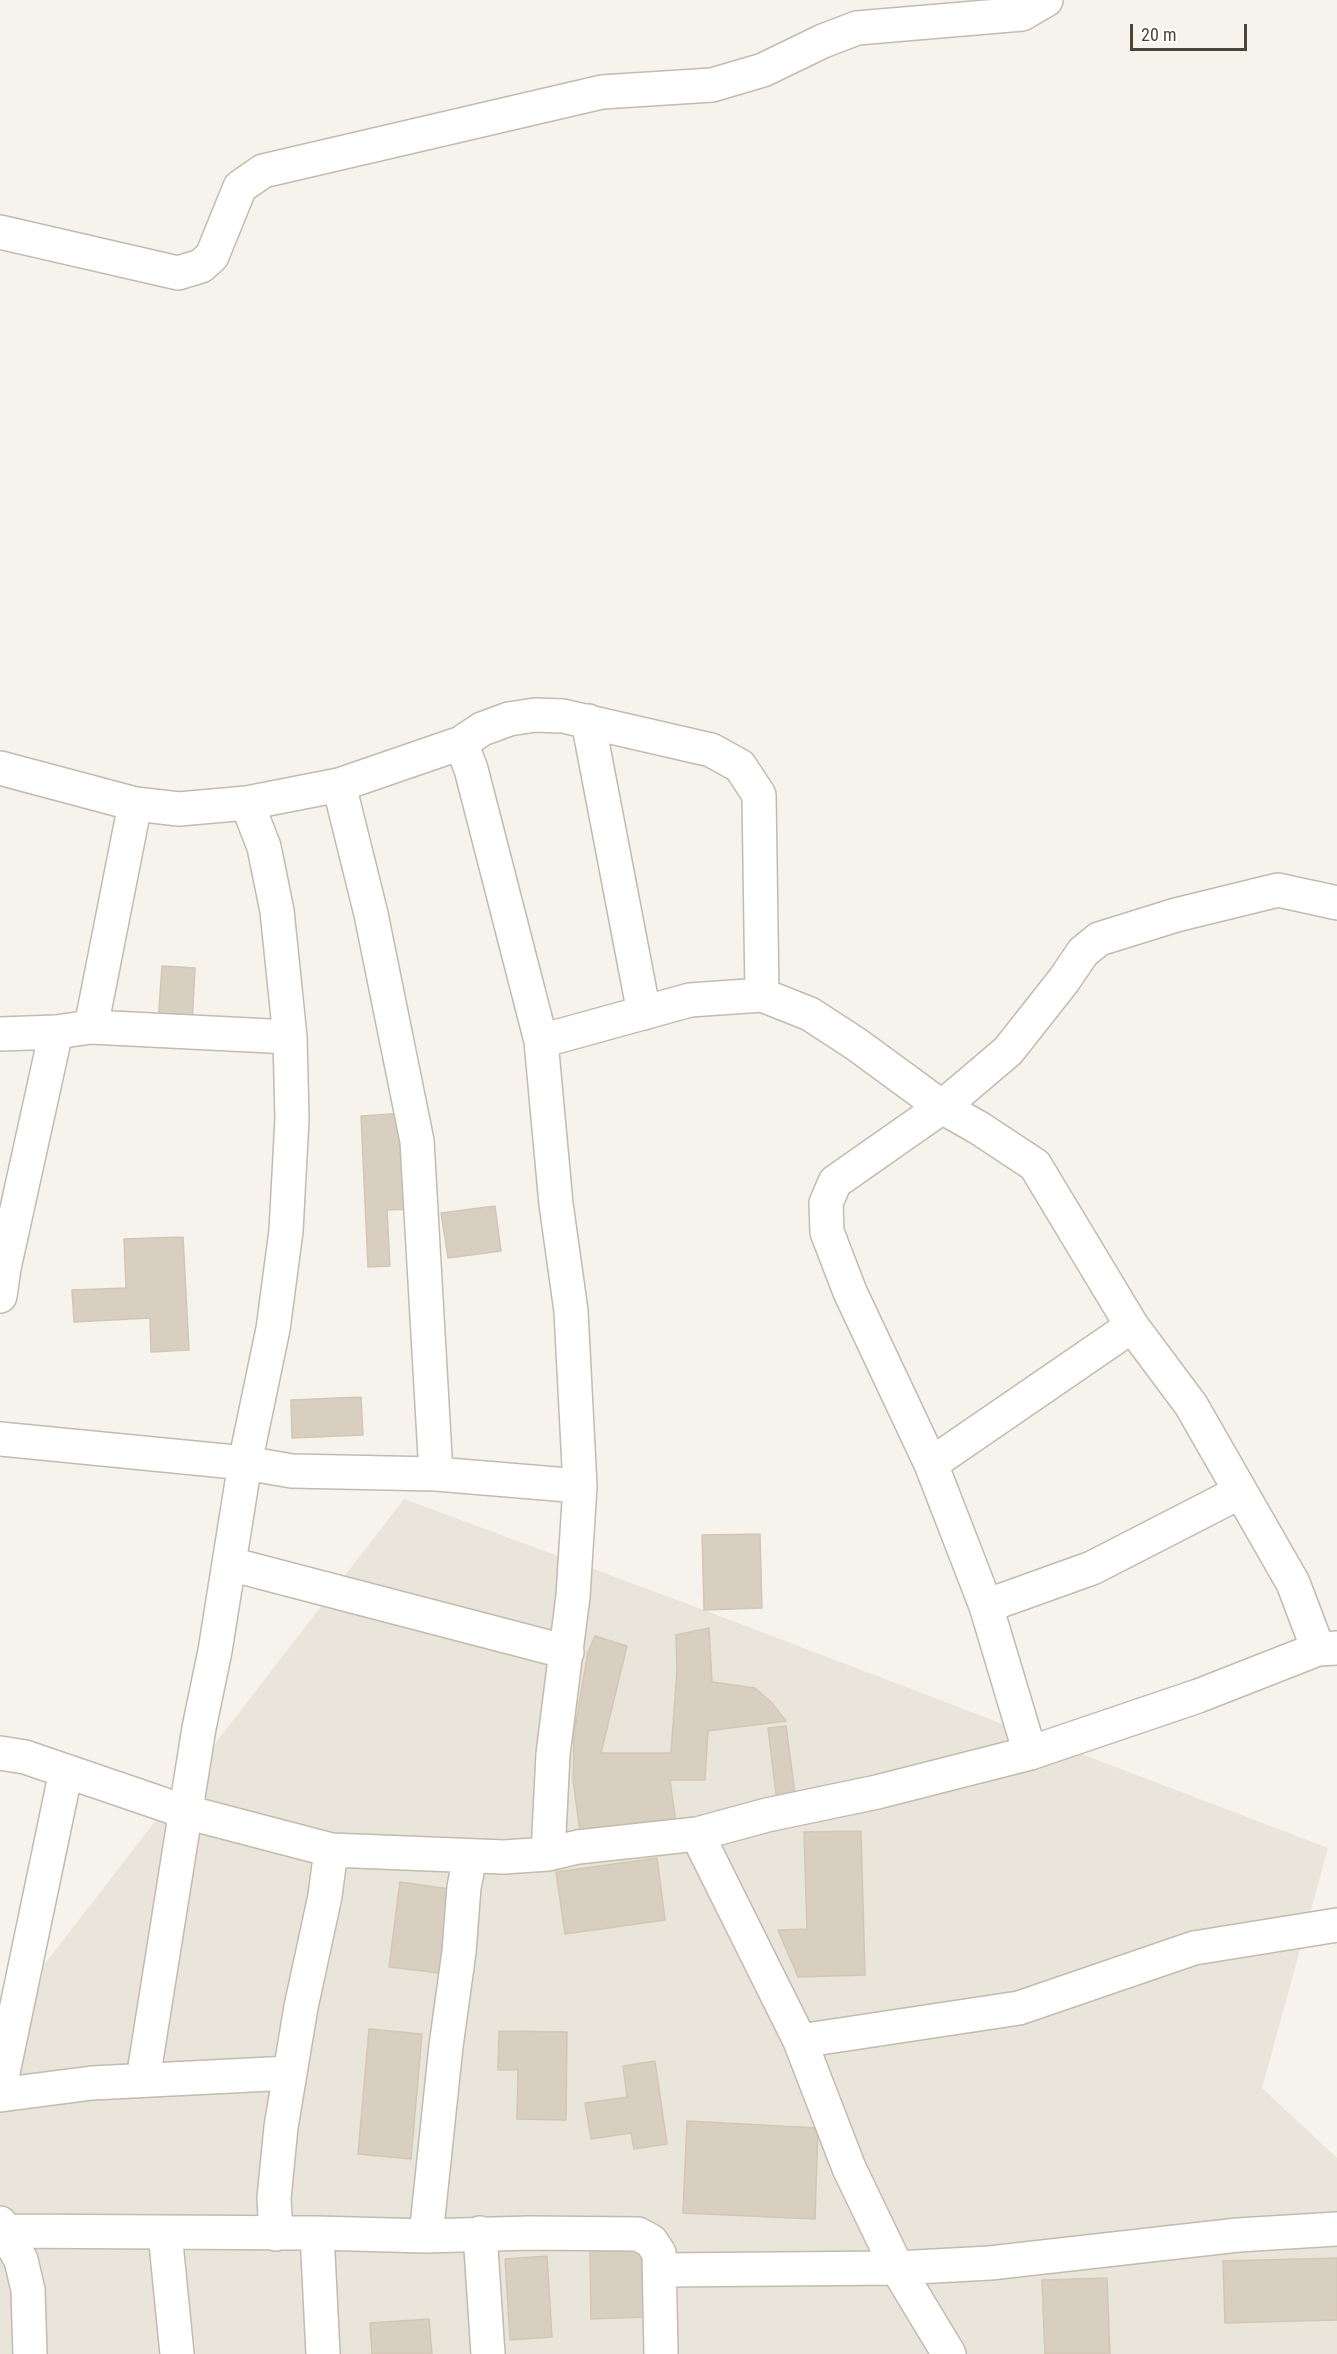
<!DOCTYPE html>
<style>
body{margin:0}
#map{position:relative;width:1337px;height:2354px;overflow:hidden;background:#f6f3ec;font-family:"Roboto Condensed",sans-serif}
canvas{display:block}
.scale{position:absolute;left:1130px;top:24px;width:117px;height:27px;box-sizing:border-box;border:3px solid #4b4439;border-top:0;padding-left:8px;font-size:18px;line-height:21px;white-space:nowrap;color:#4b4439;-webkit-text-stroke:4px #fff;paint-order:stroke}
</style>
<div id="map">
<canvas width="1337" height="2354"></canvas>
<div class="scale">20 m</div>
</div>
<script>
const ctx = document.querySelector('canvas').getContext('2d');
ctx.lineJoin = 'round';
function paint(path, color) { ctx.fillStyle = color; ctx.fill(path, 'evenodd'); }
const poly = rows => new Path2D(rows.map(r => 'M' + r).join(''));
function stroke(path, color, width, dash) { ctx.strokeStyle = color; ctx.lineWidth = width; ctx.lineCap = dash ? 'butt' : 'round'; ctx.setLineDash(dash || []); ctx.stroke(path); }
paint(poly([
 [404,1499,704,1610,1328,1848,1262,2088,1337,2158,1337,2354,0,2354,0,2022]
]), '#eae5da');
const building = poly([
 [162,966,195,968,192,1025,158,1023,162,966],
 [406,1113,411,1209,387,1210,390,1266,368,1267,361,1116,406,1113],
 [495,1206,501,1251,448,1258,441,1213,495,1206],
 [183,1237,189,1350,151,1352,150,1318,74,1322,72,1290,126,1288,124,1239,183,1237],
 [361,1397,363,1435,292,1438,291,1400,361,1397],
 [760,1534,762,1608,704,1610,702,1535,760,1534],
 [709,1628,712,1682,755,1688,771,1702,786,1721,708,1731,705,1780,670,1780,676,1823,580,1832,573,1780,574,1733,588,1652,595,1636,627,1646,601,1753,671,1753,677,1670,676,1635,709,1628],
 [786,1726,796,1801,777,1803,768,1728,786,1726],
 [861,1831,865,1975,798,1977,778,1930,807,1929,804,1832,861,1831],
 [657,1858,665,1920,565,1934,556,1872,657,1858],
 [400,1882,450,1889,439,1973,389,1967,400,1882],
 [369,2029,422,2034,411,2159,358,2154,369,2029],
 [499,2031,567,2032,566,2120,517,2119,518,2070,498,2070,499,2031],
 [655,2061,667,2144,634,2149,631,2133,591,2139,585,2103,627,2097,623,2066,655,2061],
 [687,2121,818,2128,815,2219,683,2213,687,2121],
 [645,2249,647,2317,591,2319,590,2250,645,2249],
 [547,2256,552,2337,510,2340,505,2259,547,2256],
 [1337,2258,1337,2320,1225,2323,1223,2261,1337,2258],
 [1107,2278,1110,2354,1045,2354,1042,2280,1107,2278],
 [429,2319,432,2354,372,2354,370,2323,429,2319]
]);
paint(building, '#d8cfc1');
stroke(building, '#d3c7b4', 1.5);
const minor = poly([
 [0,232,178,273,201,266,212,256,240,187,263,171,602,92,712,85,763,70,823,41,857,28,1022,14,1046,0],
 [588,721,644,1013],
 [461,743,471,769,541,1041,556,1204,571,1311,580,1486,573,1596,553,1754,548,1854],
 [0,768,135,804,179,809,247,803,339,785,461,743,482,729,509,719,535,715,563,716,711,750,740,766,759,795,762,995],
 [339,785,371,914,417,1141,436,1474],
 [91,1027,135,804],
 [0,1034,56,1032,91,1027,290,1037],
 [541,1041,690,1000,762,995,810,1014,856,1044,942,1107,979,1128,1035,1165,1132,1326,1191,1405,1293,1583,1318,1649],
 [0,1296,4,1268,56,1032],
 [0,1439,245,1463,292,1471,436,1474,580,1486],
 [931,1464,1132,1326],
 [230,1564,567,1652],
 [986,1606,1092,1568,1240,1492],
 [0,1753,25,1757,186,1812,331,1850,504,1857,548,1854,578,1847,697,1834],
 [1030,1753,986,1606,931,1464,850,1292,827,1232,826,1203,835,1182,942,1107,1008,1051,1064,980,1083,952,1099,939,1176,915,1278,890,1337,903],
 [800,2041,1019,2008,1194,1948,1337,1925],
 [143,2079,199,1728,215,1651,245,1463,273,1329,286,1231,292,1119,290,1037,277,911,264,847,247,803],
 [0,2087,66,1771],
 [0,2095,92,2083,290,2073],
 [0,2223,21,2260,28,2290,30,2354],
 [5,2231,317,2233,426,2236,529,2233,638,2234,651,2241,659,2253,661,2354],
 [165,2233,177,2354],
 [317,2233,323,2354],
 [480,2233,488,2354],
 [276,2234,274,2198,281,2127,301,2007,325,1896,331,1850],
 [426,2236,446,2046,459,1952,464,1887,470,1857],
 [660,2270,897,2268,990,2263,1238,2235,1337,2229],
 [949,2354,897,2268,849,2168,800,2041,697,1834,767,1815,877,1792,1030,1753,1198,1696,1318,1649,1337,1648]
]);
stroke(minor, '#c2bbae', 36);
stroke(minor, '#fff', 33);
</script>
